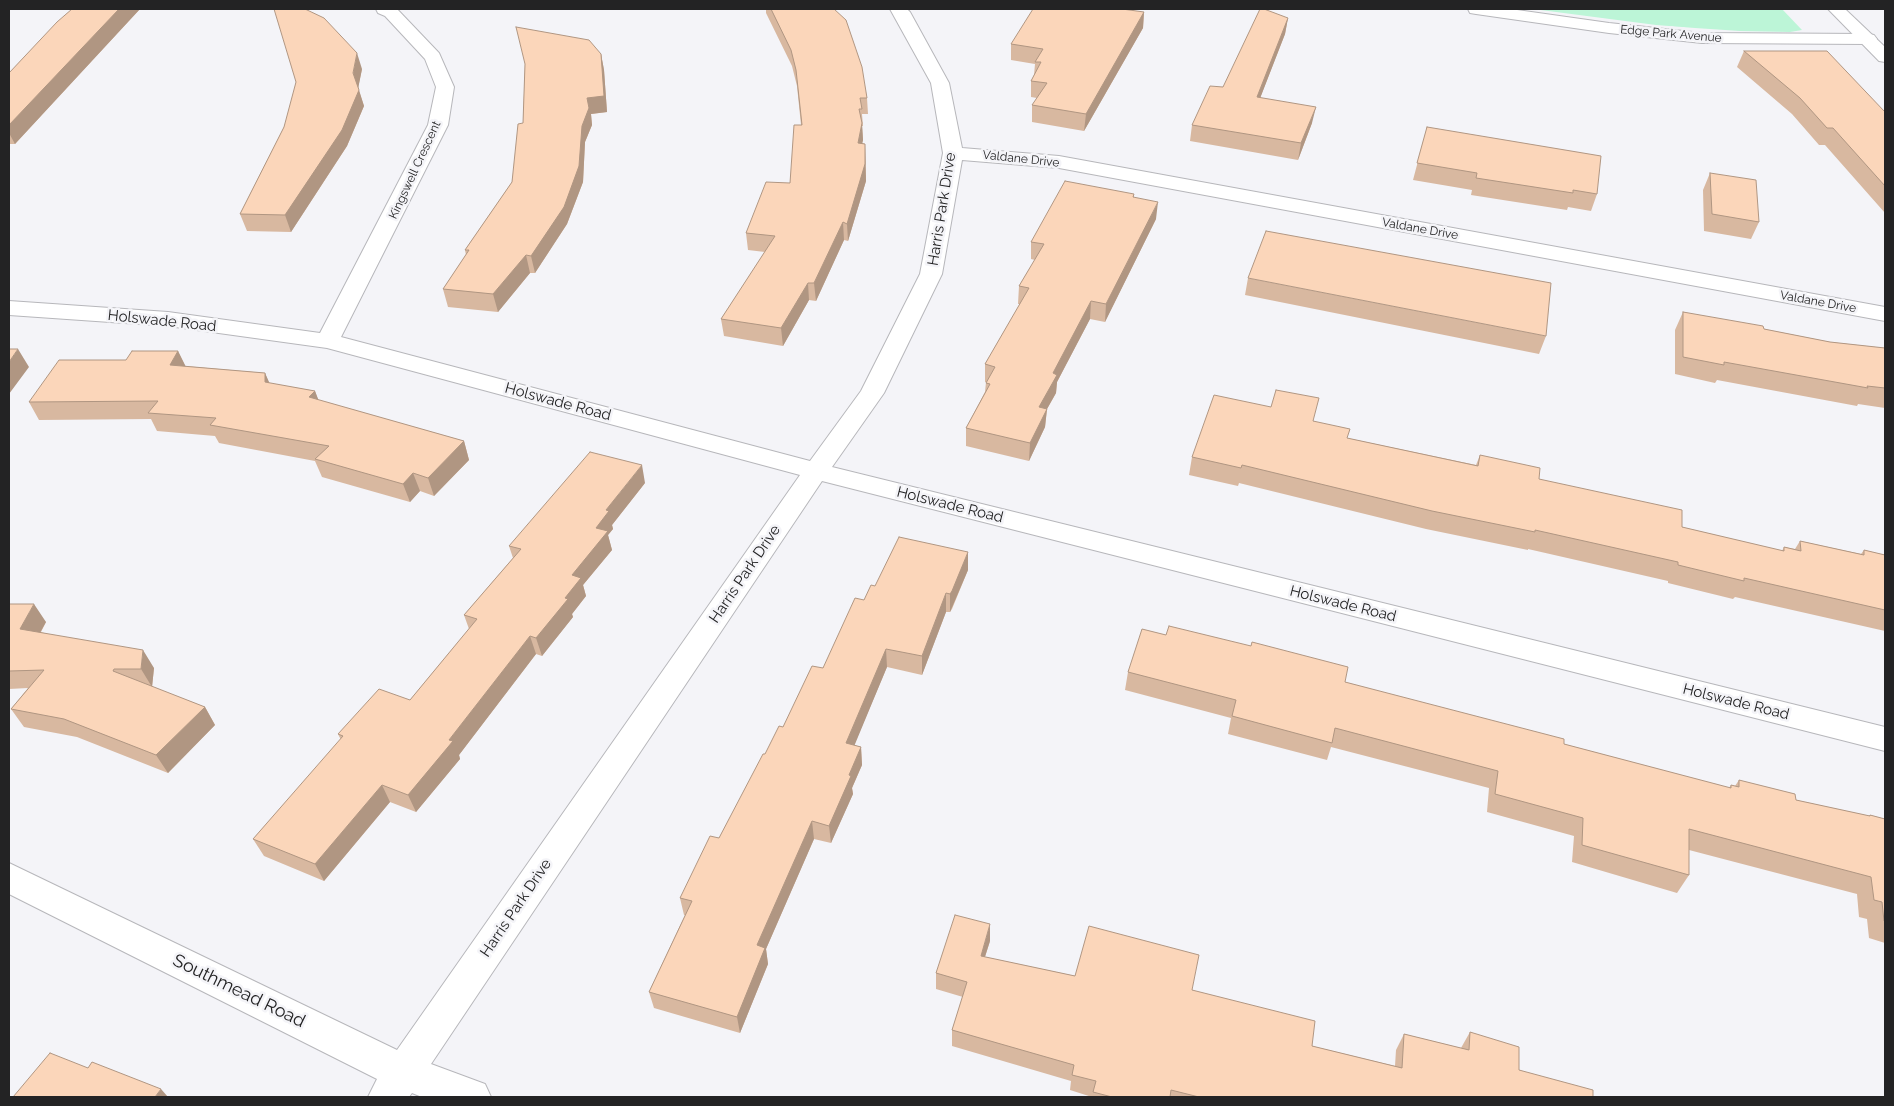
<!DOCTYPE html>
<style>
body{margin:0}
#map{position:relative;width:1894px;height:1106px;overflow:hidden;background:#f4f4f8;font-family:Raleway,sans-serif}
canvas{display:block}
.frame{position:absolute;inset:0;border:10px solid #232324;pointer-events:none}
</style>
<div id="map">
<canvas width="1894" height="1106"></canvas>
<div class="frame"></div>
</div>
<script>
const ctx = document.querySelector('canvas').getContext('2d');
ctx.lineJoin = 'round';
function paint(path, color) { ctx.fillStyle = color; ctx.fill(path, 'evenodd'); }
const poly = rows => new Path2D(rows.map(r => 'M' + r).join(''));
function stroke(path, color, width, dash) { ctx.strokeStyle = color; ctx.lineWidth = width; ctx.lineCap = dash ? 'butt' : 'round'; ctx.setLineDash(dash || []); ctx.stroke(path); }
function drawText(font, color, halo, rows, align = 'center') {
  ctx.font = font + ' Raleway,sans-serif'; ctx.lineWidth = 5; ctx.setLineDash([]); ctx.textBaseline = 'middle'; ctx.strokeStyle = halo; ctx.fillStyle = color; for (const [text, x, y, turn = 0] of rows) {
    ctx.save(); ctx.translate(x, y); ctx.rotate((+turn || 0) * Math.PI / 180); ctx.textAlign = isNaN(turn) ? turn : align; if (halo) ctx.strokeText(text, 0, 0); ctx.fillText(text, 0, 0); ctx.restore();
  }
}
paint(poly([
 [1533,9,1782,9,1802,30,1790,32,1740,31,1695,28,1656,25]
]), '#bcf5d7');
const street = poly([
 [376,9,397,9,439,53,454,87,448,125,341,337,810,461,861,391,920,274,943,153,931,83,890,9,907,9,910,12,949,83,962,148,1059,156,1885,307,1885,321,1059,168,962,160,942,274,884,393,832,467,1885,727,1885,751,822,481,431,1064,485,1084,491,1097,422,1097,412,1093,409,1097,368,1097,377,1079,9,894,9,863,397,1050,800,475,327,348,168,326,9,315,9,301,168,312,320,333,428,125,436,87,425,59,385,16,378,13,376,9],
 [1468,9,1510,9,1609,23,1702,33,1868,34,1874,35,1877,39,1874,43,1868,44,1702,43,1609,33,1476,14,1470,13,1468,9]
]);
const secondary = poly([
 [1828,9,1845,9,1885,47,1885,62,1879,61,1828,9]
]);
stroke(street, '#b7b7bb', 2);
stroke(secondary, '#b7b7bb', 2);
paint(street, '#fff');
paint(secondary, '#fff');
paint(poly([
 [72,9,140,9,15,144,9,144,9,73],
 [766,9,834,9,867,98,868,114,862,114,863,126,862,126,863,140,862,143,865,144,866,181,848,241,844,240,816,301,809,300,783,346,724,336,721,319,765,252,748,250,746,233,790,183,801,125,797,86,792,66,766,13],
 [1144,12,1143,28,1084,131,1032,122,1032,105,1037,98,1031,97,1031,81,1034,75,1035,64,1011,60,1011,44],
 [1288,18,1285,34,1260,98,1312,123,1298,160,1190,141,1192,125,1223,87],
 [1744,51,1885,112,1885,213,1825,145,1819,145,1792,114,1737,67],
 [601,54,604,70,607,112,591,114,592,125,585,142,583,182,567,224,535,273,530,273,498,312,448,307,443,289,466,255,465,250,512,182,523,123,525,64],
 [362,69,358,88,364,106,347,146,291,232,247,231,240,214,284,127],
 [1427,127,1597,194,1591,211,1568,207,1567,210,1471,195,1472,190,1413,180],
 [1710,173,1759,222,1751,239,1704,231,1703,190],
 [1134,194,1134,198,1156,219,1105,322,1090,319,1057,382,1056,393,1047,409,1045,427,1029,461,966,446,966,428,985,392,986,382,985,382,985,364,1020,304,1018,304,1019,286,1035,260,1031,259,1031,242],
 [1248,278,1546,336,1539,354,1245,295],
 [1683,312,1764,329,1830,342,1885,348,1885,408,1858,404,1857,406,1717,380,1715,383,1675,374,1675,330],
 [178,351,185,366,265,373,269,383,315,391,318,400,464,441,469,460,434,496,420,491,410,502,322,477,315,461,219,443,215,436,157,431,151,419,39,420,29,402,126,360],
 [1313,421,1347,438,1476,465,1480,455,1539,479,1682,527,1782,551,1784,547,1795,549,1800,541,1861,554,1864,550,1885,555,1885,631,1735,597,1733,599,1668,583,1668,581,1528,549,1528,550,1426,529,1239,483,1238,486,1189,475,1192,457],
 [645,483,612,525,613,529,608,535,612,550,583,585,586,596,572,614,573,617,542,656,536,654,459,755,460,759,416,812,390,802,324,881,264,856,253,839,341,740,338,734,410,700,469,629,464,615,513,558,509,546],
 [968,570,952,609,950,612,946,612,922,675,887,667,854,745,861,747,862,765,852,788,853,794,831,843,814,839,766,949,768,964,740,1033,654,1008,649,992,685,915,684,915,680,898,719,838,765,754,783,727,823,668,864,600,875,586],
 [9,604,46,622,41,632,154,668,152,687,205,707,215,725,168,773,77,737,24,727,11,709,28,688,9,689],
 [1128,672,1345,682,1564,744,1729,788,1731,785,1735,786,1739,780,1796,800,1869,816,1870,815,1885,819,1885,943,1869,938,1867,919,1859,917,1857,894,1689,850,1689,875,1677,893,1572,862,1574,836,1487,812,1489,788,1331,747,1327,760,1228,734,1231,718,1125,690],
 [990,941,985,957,1075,976,1192,990,1312,1046,1395,1066,1396,1050,1404,1034,1461,1048,1470,1032,1519,1070,1593,1097,1092,1097,1070,1090,1071,1081,952,1046,952,1030,963,997,936,989,936,973]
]), '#d8b8a0');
paint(poly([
 [119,9,140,9,15,144,9,133,9,125],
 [1144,12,1143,28,1084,131,1086,114],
 [1288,18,1285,34,1254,114,1257,97],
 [357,53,362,69,358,89,353,73],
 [601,54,604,70,607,112,591,114,592,125,585,142,583,182,567,224,535,273,531,256,582,126,587,98],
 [359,90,364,106,347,146,291,232,285,215],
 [1316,107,1312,123,1298,160,1301,143],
 [862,123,863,140,859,159,858,143],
 [865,144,866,181,848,241,847,224],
 [1158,202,1156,219,1105,322,1106,304],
 [843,222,844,240,816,301,814,283],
 [526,255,530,273,498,312,493,294],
 [808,283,809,300,783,346,781,328],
 [1091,301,1090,319,1057,382,1056,393,1047,409,1045,427,1029,461,1030,443,1039,407,1053,373],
 [18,349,29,367,9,394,9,362],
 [178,351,187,369,170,365],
 [265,373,273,391,265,382],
 [315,391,322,409,309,397],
 [464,441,469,460,434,496,428,478],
 [642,465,645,483,612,525,613,529,608,535,612,550,583,585,586,596,572,614,573,617,542,656,536,638,565,598,572,575,596,528,606,510],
 [413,473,420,491,410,502,403,484],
 [968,552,968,570,950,612,950,594],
 [946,593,946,612,922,675,922,656],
 [34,604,46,622,32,647,20,629],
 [530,636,536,654,459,755,460,759,416,812,408,795,449,740],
 [886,649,887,667,848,761,846,743],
 [143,650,154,668,152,687,141,669],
 [205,707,215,725,168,773,156,755],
 [861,747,862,765,852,788,853,794,831,843,829,826,849,775],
 [382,785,390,802,324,881,315,864],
 [812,821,814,839,766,949,768,964,740,1033,737,1017,757,945],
 [990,924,990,941,980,972,981,956],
 [161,1089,168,1097,155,1097]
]), '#b09682');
const building = poly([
 [72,9,119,9,9,125,9,73,57,22,72,9],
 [274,9,305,9,324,18,357,53,353,73,359,90,342,130,285,215,240,214,284,127,296,82,274,9],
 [771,9,834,9,846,20,862,67,867,98,860,98,862,109,859,109,862,123,858,143,865,144,865,164,847,224,843,222,814,283,808,283,781,328,721,319,775,236,746,233,766,182,790,183,794,125,802,125,796,70,791,50,771,9],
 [1033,9,1122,9,1144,12,1086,114,1032,105,1047,83,1031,81,1041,62,1035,62,1043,49,1011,44,1033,9],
 [1260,9,1264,9,1288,18,1257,97,1316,107,1301,143,1192,125,1210,86,1223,87,1260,9],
 [516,27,589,40,601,54,604,96,587,98,589,108,582,126,579,166,564,207,531,256,526,255,493,294,443,289,469,250,465,250,512,182,518,124,523,123,525,64,516,27],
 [1744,51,1827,51,1885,112,1885,186,1833,128,1827,128,1800,98,1744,51],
 [1427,127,1601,156,1597,194,1573,190,1573,193,1476,178,1477,173,1417,163,1427,127],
 [1710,173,1756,180,1759,222,1712,214,1710,173],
 [1065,181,1134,194,1133,197,1158,202,1106,304,1091,301,1053,373,1057,375,1039,407,1047,409,1030,443,966,428,990,384,986,383,995,367,985,364,1029,288,1019,286,1044,244,1031,242,1065,181],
 [1266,231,1551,283,1546,336,1248,278,1266,231],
 [1683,312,1763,326,1764,329,1830,342,1885,348,1885,388,1867,386,1868,388,1724,362,1724,365,1683,357,1683,312],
 [9,349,18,349,9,362,9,349],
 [132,351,178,351,170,365,265,373,265,382,315,391,309,397,464,441,428,478,413,473,403,484,315,459,329,446,210,425,216,418,148,413,158,401,29,402,59,360,126,360,132,351],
 [1276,390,1319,398,1313,421,1350,429,1347,438,1478,466,1480,455,1540,468,1539,479,1682,510,1682,527,1784,551,1784,547,1801,551,1800,541,1864,555,1864,550,1885,555,1885,610,1744,578,1744,581,1678,565,1678,562,1535,530,1535,532,1432,511,1242,465,1241,468,1192,457,1214,395,1271,407,1276,390],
 [590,452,642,465,606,510,609,511,596,528,608,531,572,575,581,578,565,598,568,599,536,638,530,636,449,740,453,741,408,795,382,785,315,864,253,839,343,736,338,734,379,689,410,700,477,619,464,615,521,549,509,546,590,452],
 [899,537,968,552,952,591,950,594,946,593,922,656,886,649,846,743,861,747,849,775,851,776,829,826,812,821,757,945,765,948,737,1017,649,992,692,901,680,898,710,836,719,838,763,754,765,754,779,726,783,727,812,666,823,668,855,598,864,600,871,585,875,586,899,537],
 [9,604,34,604,20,629,143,650,141,669,114,669,113,671,205,707,156,755,64,719,11,709,44,670,9,671,9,604],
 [1169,626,1251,646,1252,642,1348,667,1345,682,1564,739,1564,744,1731,788,1731,785,1739,787,1739,780,1795,794,1796,800,1870,816,1870,815,1885,819,1885,921,1884,921,1882,902,1874,900,1871,877,1689,829,1689,875,1582,845,1583,818,1495,794,1498,771,1335,728,1332,743,1232,716,1236,700,1128,672,1142,629,1166,635,1169,626],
 [955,915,990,924,981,956,1075,976,1089,926,1199,955,1192,990,1315,1021,1312,1046,1402,1068,1404,1034,1469,1050,1470,1032,1519,1047,1519,1070,1593,1090,1593,1097,1199,1097,1171,1090,1170,1097,1112,1097,1093,1092,1096,1081,1072,1075,1074,1065,952,1030,967,982,936,973,955,915],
 [50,1053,88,1068,92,1062,161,1089,155,1097,13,1097,50,1053]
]);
paint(building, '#fbd6ba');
stroke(building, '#b09682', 1);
drawText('12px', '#232324', '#f4f4f8', [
 ["Edge Park Avenue",1671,34,5],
 ["Valdane Drive",1021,159,6],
 ["Kingswell Crescent",415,170,-65],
 ["Valdane Drive",1420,229,10],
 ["Valdane Drive",1818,302,10]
]);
drawText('15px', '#232324', '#f4f4f8', [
 ["Harris Park Drive",942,209,-81],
 ["Holswade Road",162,321,6],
 ["Holswade Road",558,402,15],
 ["Holswade Road",950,505,14],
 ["Harris Park Drive",745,574,-56],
 ["Holswade Road",1343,604,14],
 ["Holswade Road",1736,702,14],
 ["Harris Park Drive",516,908,-56]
]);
drawText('18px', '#232324', '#f4f4f8', [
 ["Southmead Road",239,991,26]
]);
</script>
